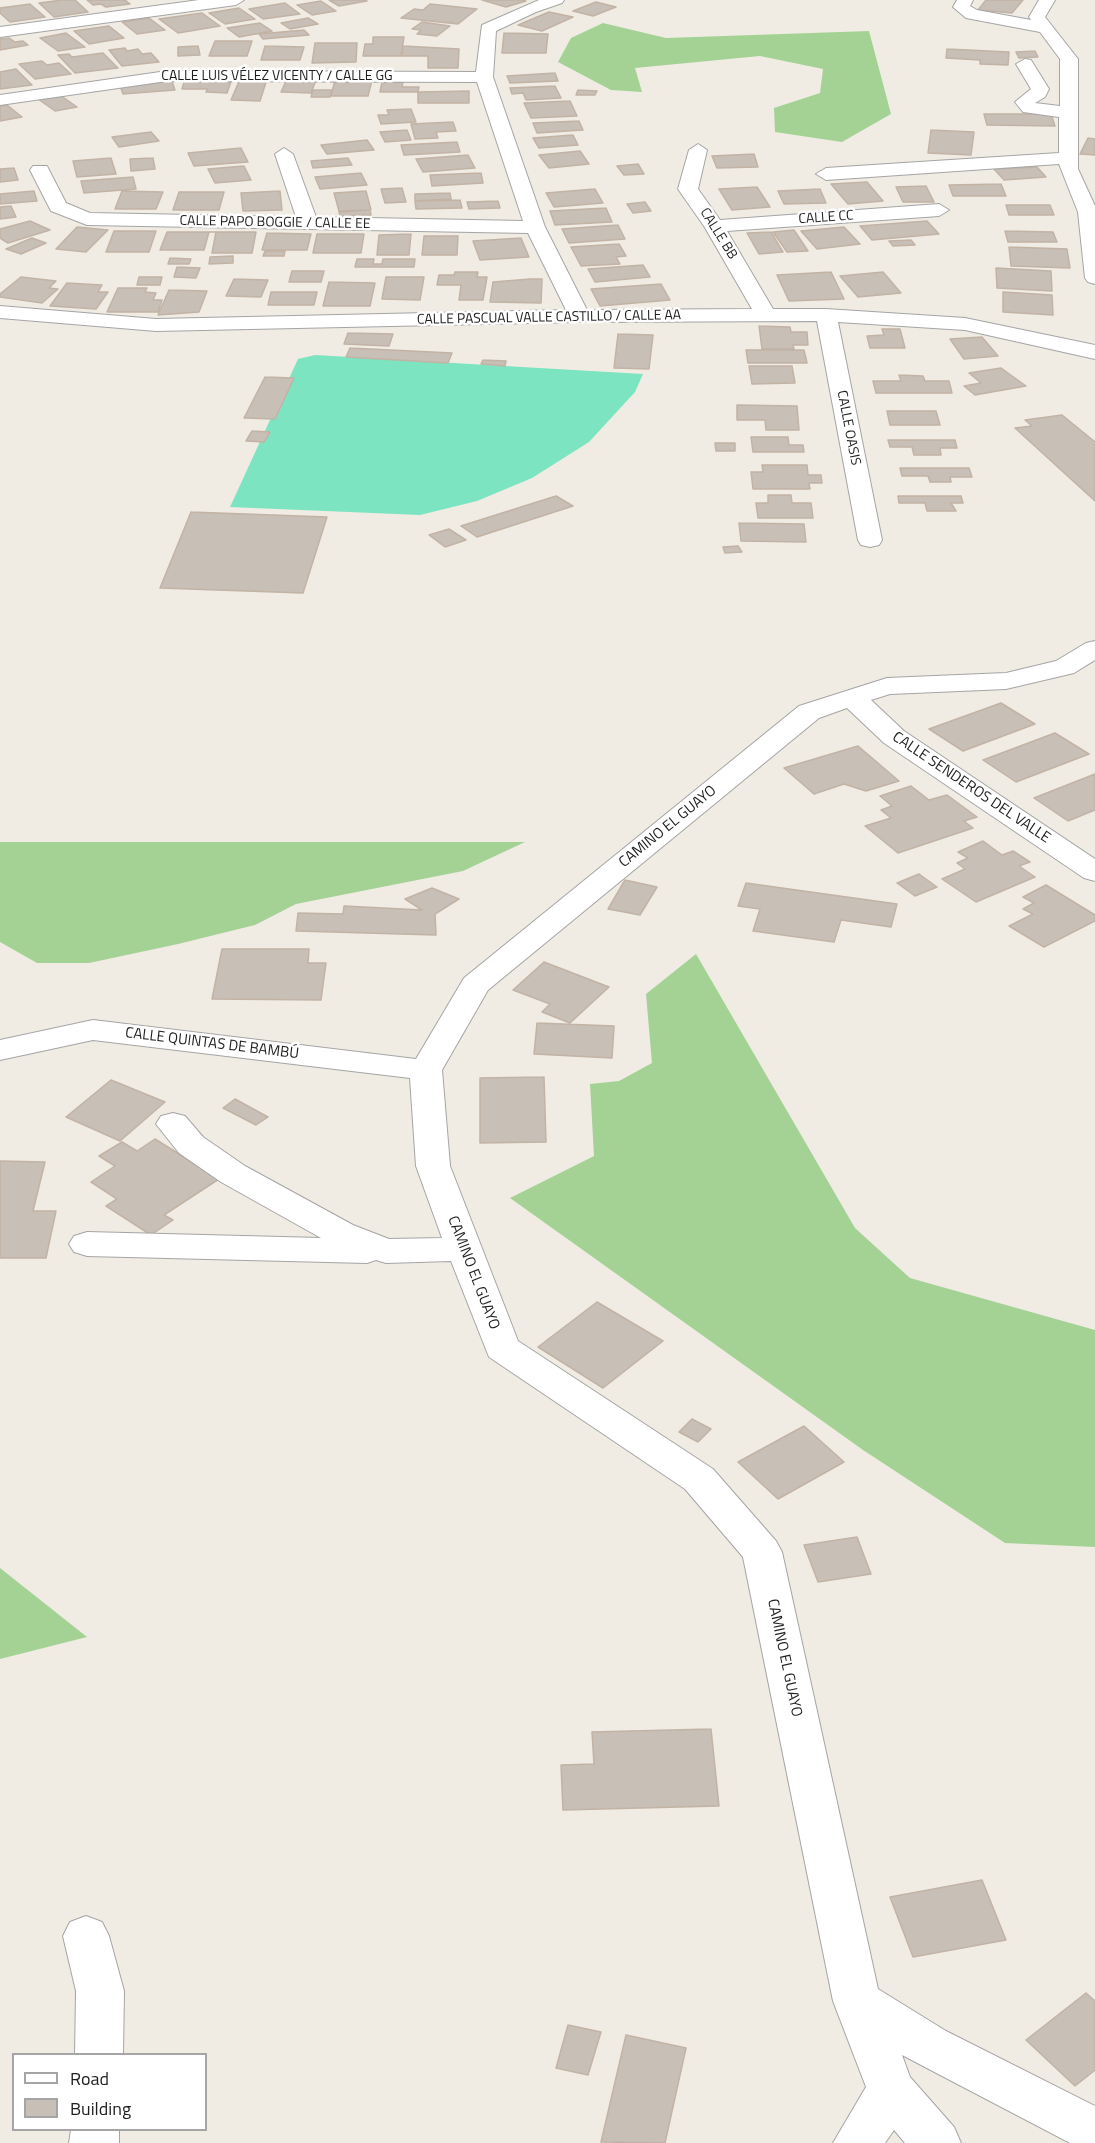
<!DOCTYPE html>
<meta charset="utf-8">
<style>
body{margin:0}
#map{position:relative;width:1095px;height:2143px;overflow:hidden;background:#f0ece3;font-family:"Titillium Web",sans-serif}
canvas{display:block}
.legend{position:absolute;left:12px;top:2053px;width:195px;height:78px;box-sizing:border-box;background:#fff;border:2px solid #a5a5a5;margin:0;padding:8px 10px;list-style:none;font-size:18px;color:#1e1e1e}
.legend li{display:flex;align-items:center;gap:12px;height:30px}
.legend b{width:30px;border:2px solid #a5a5a5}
</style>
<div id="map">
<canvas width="1095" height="2143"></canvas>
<ul class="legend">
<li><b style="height:8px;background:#fff"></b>Road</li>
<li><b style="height:16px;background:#c8bfb6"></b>Building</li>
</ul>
</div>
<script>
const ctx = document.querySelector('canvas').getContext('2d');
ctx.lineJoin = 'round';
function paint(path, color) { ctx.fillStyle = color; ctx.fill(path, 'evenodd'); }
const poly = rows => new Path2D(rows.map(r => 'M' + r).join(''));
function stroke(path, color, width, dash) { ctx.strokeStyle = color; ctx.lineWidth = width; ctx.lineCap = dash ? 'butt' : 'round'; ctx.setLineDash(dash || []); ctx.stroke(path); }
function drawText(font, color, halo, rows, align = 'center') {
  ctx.font = font + ' "Titillium Web",sans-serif'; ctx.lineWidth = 5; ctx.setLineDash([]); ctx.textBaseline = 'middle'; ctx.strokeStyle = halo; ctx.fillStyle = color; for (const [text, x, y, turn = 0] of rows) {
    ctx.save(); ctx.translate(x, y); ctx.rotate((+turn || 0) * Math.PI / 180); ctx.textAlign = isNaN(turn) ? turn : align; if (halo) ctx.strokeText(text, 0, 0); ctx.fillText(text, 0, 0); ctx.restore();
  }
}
paint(poly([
 [603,23,666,38,869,31,891,114,842,142,775,132,774,108,820,93,823,69,760,56,635,68,642,92,611,90,558,62,571,38],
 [0,842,525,842,463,871,296,904,255,925,178,944,89,963,37,963,0,942],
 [696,954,855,1228,910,1278,1095,1330,1095,1547,1005,1543,863,1450,510,1198,594,1156,590,1084,619,1081,652,1063,646,994],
 [0,1568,87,1637,0,1659]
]), '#a4d295');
paint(poly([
 [315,355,643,374,635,392,589,442,532,478,477,501,420,515,230,507,298,359]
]), '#7ce4c1');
const building = poly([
 [62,0,75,0,88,12,54,17,39,3,62,0],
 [87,0,125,0,130,4,106,7,101,4,93,5,87,0],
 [329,0,366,0,367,1,339,6,329,0],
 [482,0,523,0,526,1,506,7,482,0],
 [986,0,1023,0,1012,13,978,10,986,0],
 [321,1,336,11,312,15,297,5,321,1],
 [596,2,616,7,593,16,573,11,596,2],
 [285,3,300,14,263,19,249,9,285,3],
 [30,4,45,17,10,22,0,13,0,8,30,4],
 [430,4,477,9,458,24,401,18,414,9,423,10,430,4],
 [239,8,255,19,225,24,209,13,239,8],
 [549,12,573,17,542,31,518,25,549,12],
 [202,13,220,26,178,33,159,19,202,13],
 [149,18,165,30,137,34,122,22,149,18],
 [308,18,318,24,290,29,281,23,308,18],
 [422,22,450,26,437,36,417,34,421,30,412,29,422,22],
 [260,23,272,31,239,37,227,28,260,23],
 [109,26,124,38,89,44,74,31,109,26],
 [304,30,309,35,263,39,259,34,304,30],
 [66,33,85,47,58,51,40,38,66,33],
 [504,33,548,34,546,53,502,53,504,33],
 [373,37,404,37,401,56,363,56,365,44,373,44,373,37],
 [9,38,15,42,23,41,28,45,0,50,0,39,9,38],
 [215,41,252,41,247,56,209,56,215,41],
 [315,43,357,43,356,62,312,63,315,43],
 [198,46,200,55,178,56,178,47,198,46],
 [265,46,304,47,300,60,261,60,265,46],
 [403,46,459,49,458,68,428,68,428,56,402,56,403,46],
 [125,48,127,51,138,49,142,54,151,53,159,62,122,66,109,50,125,48],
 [947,49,1009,52,1008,65,980,64,980,60,946,58,947,49],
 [1035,51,1038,57,1019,58,1016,52,1035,51],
 [103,53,118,68,75,73,58,55,69,54,72,57,103,53],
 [42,61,47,65,59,63,71,74,35,79,19,64,42,61],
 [16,69,32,85,0,89,0,72,16,69],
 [555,73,558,81,510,83,507,76,555,73],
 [171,79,175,90,123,94,119,83,171,79],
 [185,79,232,79,227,93,206,92,208,89,182,89,185,79],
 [240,79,267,79,260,101,231,100,240,79],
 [287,79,316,80,311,93,281,92,287,79],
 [335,80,372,80,368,96,331,96,335,80],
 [382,82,403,82,402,87,419,87,418,92,380,92,382,82],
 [555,86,561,98,526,100,523,93,512,94,510,88,555,86],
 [313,90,332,90,330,97,311,97,313,90],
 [578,90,597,91,595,95,576,95,578,90],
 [469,91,469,103,418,103,418,92,469,91],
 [60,95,77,107,55,111,38,99,60,95],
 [570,101,577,116,531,118,524,103,570,101],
 [7,105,22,117,0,121,0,106,7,105],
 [411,109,416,122,381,124,378,115,389,115,387,110,411,109],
 [984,114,1051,114,1055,126,987,125,984,114],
 [579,121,583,130,537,133,533,123,579,121],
 [453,122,456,131,436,132,438,138,415,139,411,124,453,122],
 [407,130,411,140,385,142,380,132,407,130],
 [931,130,974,132,971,155,928,153,931,130],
 [151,132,159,141,119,147,112,137,151,132],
 [573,135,578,145,539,148,533,138,573,135],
 [1088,138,1095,139,1095,155,1080,154,1088,138],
 [367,140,374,150,327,154,321,145,367,140],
 [457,142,460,152,404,155,401,145,457,142],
 [241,148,248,162,194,166,188,153,241,148],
 [580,151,589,164,549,168,539,155,580,151],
 [754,154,758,167,717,168,712,156,754,154],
 [468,155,475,168,423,172,416,159,468,155],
 [111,158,116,174,77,177,73,161,111,158],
 [153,158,155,169,131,171,130,159,153,158],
 [348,158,352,165,313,168,311,161,348,158],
 [638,164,644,174,624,175,617,166,638,164],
 [244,166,251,180,215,183,208,169,244,166],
 [1037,167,1046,177,1004,180,994,169,1037,167],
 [14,168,18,180,0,182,0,169,14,168],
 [361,173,367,185,320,189,315,177,361,173],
 [481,173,483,183,432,186,430,175,481,173],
 [133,177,136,189,84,193,81,181,133,177],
 [867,182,883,201,848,204,831,184,867,182],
 [1001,184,1006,196,953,196,949,185,1001,184],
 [926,186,934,202,903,202,896,187,926,186],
 [757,187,770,207,732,210,719,189,757,187],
 [402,188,406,202,385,203,381,189,402,188],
 [595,189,603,203,554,207,546,193,595,189],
 [820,189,826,203,784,204,778,191,820,189],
 [34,191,37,201,0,204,0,194,34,191],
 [122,191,163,192,156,209,115,209,122,191],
 [280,191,282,210,243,211,241,193,280,191],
 [366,191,371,210,339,211,334,193,366,191],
 [179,192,224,192,219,210,173,210,179,192],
 [450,193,451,199,415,201,415,194,450,193],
 [460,200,462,208,416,209,415,201,460,200],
 [498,201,500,208,469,209,467,202,498,201],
 [645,202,651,211,633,213,627,204,645,202],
 [1006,205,1050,205,1054,215,1009,215,1006,205],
 [11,206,16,217,0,219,0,207,11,206],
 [606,208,612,222,555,225,550,211,606,208],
 [370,210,371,215,340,216,339,212,370,210],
 [30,221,50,230,8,243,0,238,0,229,30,221],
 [927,221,939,234,872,240,860,226,927,221],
 [618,225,625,239,569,243,562,229,618,225],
 [77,227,108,230,86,252,56,249,77,227],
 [844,227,860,244,817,249,801,231,844,227],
 [794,230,808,251,787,252,773,232,794,230],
 [114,231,156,231,149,252,106,252,114,231],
 [1005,231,1053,232,1057,242,1008,242,1005,231],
 [167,232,209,232,204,250,160,250,167,232],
 [209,232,256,232,252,253,212,253,216,232,209,232],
 [771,232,783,252,759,254,747,233,771,232],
 [267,233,311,234,307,250,262,250,267,233],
 [317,234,364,234,361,253,313,253,317,234],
 [411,234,409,255,377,255,379,235,411,234],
 [424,236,458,236,457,255,422,255,424,236],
 [32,238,46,243,21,254,6,249,32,238],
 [521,238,529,257,480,260,473,241,521,238],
 [911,240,915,245,893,246,889,241,911,240],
 [619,244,626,256,616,257,620,264,581,266,571,247,619,244],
 [1009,247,1067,249,1070,268,1011,266,1009,247],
 [265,251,285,251,284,256,263,256,265,251],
 [233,256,233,263,209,264,210,257,233,256],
 [170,258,191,259,189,264,168,264,170,258],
 [357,259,374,259,373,264,382,264,383,259,415,259,414,267,355,267,357,259],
 [643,265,650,277,595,282,588,269,643,265],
 [177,267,200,268,196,278,174,277,177,267],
 [996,268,1051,271,1052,291,997,288,996,268],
 [292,271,324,271,321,282,289,282,292,271],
 [455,272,478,272,477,277,487,277,483,300,459,300,461,285,437,285,439,275,454,275,455,272],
 [831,272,844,299,789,301,777,275,831,272],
 [883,272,901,293,858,297,840,276,883,272],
 [21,277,56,281,49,288,58,289,42,303,0,297,0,294,21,277],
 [139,277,162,277,160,285,137,285,139,277],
 [386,277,424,277,420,300,382,299,386,277],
 [234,279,268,280,261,297,226,296,234,279],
 [530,279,542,279,541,303,490,302,493,282,530,279],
 [329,282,375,283,370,306,323,306,329,282],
 [67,283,102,285,98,292,108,292,96,309,50,306,67,283],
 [661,284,670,300,600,306,591,289,661,284],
 [118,288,147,288,145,292,156,293,153,300,162,300,158,312,107,312,118,288],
 [169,290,207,291,199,312,158,315,169,290],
 [271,292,317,292,314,305,268,305,271,292],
 [1003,292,1052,295,1053,315,1003,312,1003,292],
 [759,326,790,327,791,332,807,332,808,345,793,345,794,349,762,349,759,326],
 [882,329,900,329,905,348,870,348,867,336,884,335,882,329],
 [348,333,393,334,389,346,344,344,348,333],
 [618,334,653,335,649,369,614,368,618,334],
 [982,337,998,356,964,359,950,339,982,337],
 [350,348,452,353,448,363,346,357,350,348],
 [746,350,804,350,807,363,748,363,746,350],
 [483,360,506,361,505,366,481,364,483,360],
 [749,366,792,366,795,383,752,384,749,366],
 [1001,368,1026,386,975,395,964,386,981,383,969,373,1001,368],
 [899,375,923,376,925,381,949,381,952,393,876,393,873,381,901,381,899,375],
 [265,377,294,378,275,419,244,418,265,377],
 [737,405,797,406,799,430,766,430,765,420,737,420,737,405],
 [887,411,936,411,940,425,890,425,887,411],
 [1062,415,1095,442,1095,501,1015,428,1032,426,1025,420,1062,415],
 [252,431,270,432,264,442,246,441,252,431],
 [751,437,788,437,789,445,803,445,804,452,753,452,751,437],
 [888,440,955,440,957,448,940,448,941,455,914,455,912,447,890,447,888,440],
 [715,443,735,443,735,451,716,451,715,443],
 [762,465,807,465,808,475,821,475,822,483,809,483,810,489,753,489,751,472,763,472,762,465],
 [900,468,969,468,972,477,950,477,951,482,930,482,928,476,902,476,900,468],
 [768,495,791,495,792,503,811,503,813,518,758,518,756,503,768,503,768,495],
 [556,496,573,506,477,537,461,526,556,496],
 [898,496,961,496,963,503,951,503,956,511,927,511,925,503,899,503,898,496],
 [191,512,327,517,303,593,160,588,191,512],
 [739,523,804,524,806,542,741,541,739,523],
 [449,529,466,540,445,547,429,535,449,529],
 [738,546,742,552,725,553,723,547,738,546],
 [1001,703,1035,724,963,751,929,729,1001,703],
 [1055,733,1089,754,1016,782,983,760,1055,733],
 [858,746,899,781,866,791,844,784,814,794,784,768,858,746],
 [1095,774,1095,810,1068,821,1034,798,1095,774],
 [911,786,929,800,947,795,977,817,964,821,973,828,898,853,865,826,891,818,881,810,892,806,880,796,911,786],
 [983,841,1002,855,1013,851,1030,862,1019,866,1035,877,976,902,942,879,965,869,957,863,968,858,958,852,983,841],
 [919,874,937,887,915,896,897,883,919,874],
 [625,880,657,887,640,915,608,909,625,880],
 [746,883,897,904,891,927,841,920,834,942,753,931,760,909,738,906,746,883],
 [1046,885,1095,915,1095,921,1044,947,1009,926,1033,914,1023,909,1034,903,1023,897,1046,885],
 [432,888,459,899,435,914,436,935,296,931,298,913,343,914,344,906,422,910,405,899,432,888],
 [222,949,309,949,308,963,326,963,321,1000,212,999,222,949],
 [544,962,609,987,570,1023,542,1012,550,1004,513,990,544,962],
 [537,1023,614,1026,612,1058,534,1054,537,1023],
 [544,1077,546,1142,480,1143,480,1078,544,1077],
 [111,1080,165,1102,120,1141,66,1117,111,1080],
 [235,1099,268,1117,256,1125,223,1108,235,1099],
 [155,1139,219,1179,164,1215,173,1220,151,1235,106,1206,117,1199,91,1182,115,1166,99,1156,122,1142,137,1151,155,1139],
 [0,1161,45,1162,33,1211,56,1211,46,1258,0,1258,0,1161],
 [597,1302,663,1341,603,1388,538,1347,597,1302],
 [692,1419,711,1429,698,1442,679,1432,692,1419],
 [804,1426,844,1462,778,1499,738,1462,804,1426],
 [857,1537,871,1574,818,1582,804,1545,857,1537],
 [711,1729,719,1806,563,1810,561,1765,594,1764,592,1732,711,1729],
 [982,1880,1006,1940,913,1957,890,1897,982,1880],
 [1086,1993,1095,2001,1095,2070,1075,2086,1026,2040,1086,1993],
 [568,2025,601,2032,588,2075,556,2068,568,2025],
 [626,2035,686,2048,665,2143,601,2142,626,2035]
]);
paint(building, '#c8bfb6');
stroke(building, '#c2b3a5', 1.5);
const minor = poly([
 [199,0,244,0,236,5,0,37,0,27,199,0],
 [539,0,564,0,562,3,536,12,496,31,493,77,545,227,587,310,752,309,704,226,678,189,689,150,698,144,707,150,698,189,720,220,939,204,949,210,939,216,727,231,773,309,826,309,965,318,1095,345,1095,359,965,330,838,322,882,540,879,545,870,547,861,545,858,540,817,321,580,322,156,331,0,318,0,306,156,319,566,310,528,233,87,225,51,211,30,170,33,166,47,166,66,203,90,213,296,217,275,154,284,148,293,154,316,217,523,221,477,82,167,81,0,105,0,95,167,71,476,72,482,25,539,0],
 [957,0,973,0,970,6,977,10,1031,20,1029,17,1039,0,1055,0,1045,17,1078,59,1078,169,1095,206,1095,284,1088,282,1085,278,1078,212,1059,164,826,180,816,174,826,168,1059,153,1059,117,1023,112,1015,102,1031,89,1016,64,1025,59,1031,60,1049,89,1045,97,1035,103,1060,106,1060,59,1040,32,966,18,953,7,957,0],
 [1095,641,1095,660,1074,673,1006,689,890,694,871,700,904,731,1095,859,1095,881,1084,878,884,743,847,708,819,718,488,990,442,1070,450,1166,518,1341,713,1469,776,1541,782,1552,878,1989,946,2031,1095,2106,1095,2143,1070,2143,902,2055,910,2077,954,2127,961,2143,905,2143,894,2130,885,2143,833,2143,866,2087,833,2001,743,1557,685,1489,489,1357,451,1261,386,1263,376,1260,367,1263,87,1256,74,1252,69,1244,74,1236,87,1232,321,1238,221,1182,179,1153,156,1124,161,1116,173,1113,185,1116,203,1137,245,1166,353,1225,389,1239,442,1238,416,1166,410,1078,93,1040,0,1060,0,1040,93,1020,416,1059,464,978,799,706,887,678,1006,673,1056,661,1086,643,1095,641],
 [86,1916,102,1922,109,1936,124,1991,123,2054,75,2054,76,1991,63,1936,70,1922,86,1916],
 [71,2130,119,2130,119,2143,69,2143,71,2130]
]);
stroke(minor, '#a5a5a5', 2);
paint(minor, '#fff');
drawText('14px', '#1e1e1e', '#fff', [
 ["CALLE LUIS VÉLEZ VICENTY / CALLE GG",277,77],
 ["CALLE CC",826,218,-4],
 ["CALLE PAPO BOGGIE / CALLE EE",275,223,1],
 ["CALLE BB",718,234,58],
 ["CALLE PASCUAL VALLE CASTILLO / CALLE AA",549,318,-1],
 ["CALLE OASIS",848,428,79]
]);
drawText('15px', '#1e1e1e', '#fff', [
 ["CALLE SENDEROS DEL VALLE",971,788,34],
 ["CAMINO EL GUAYO",668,827,-39],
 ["CALLE QUINTAS DE BAMBÚ",212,1044,7],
 ["CAMINO EL GUAYO",473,1273,69],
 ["CAMINO EL GUAYO",784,1658,78]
]);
</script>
